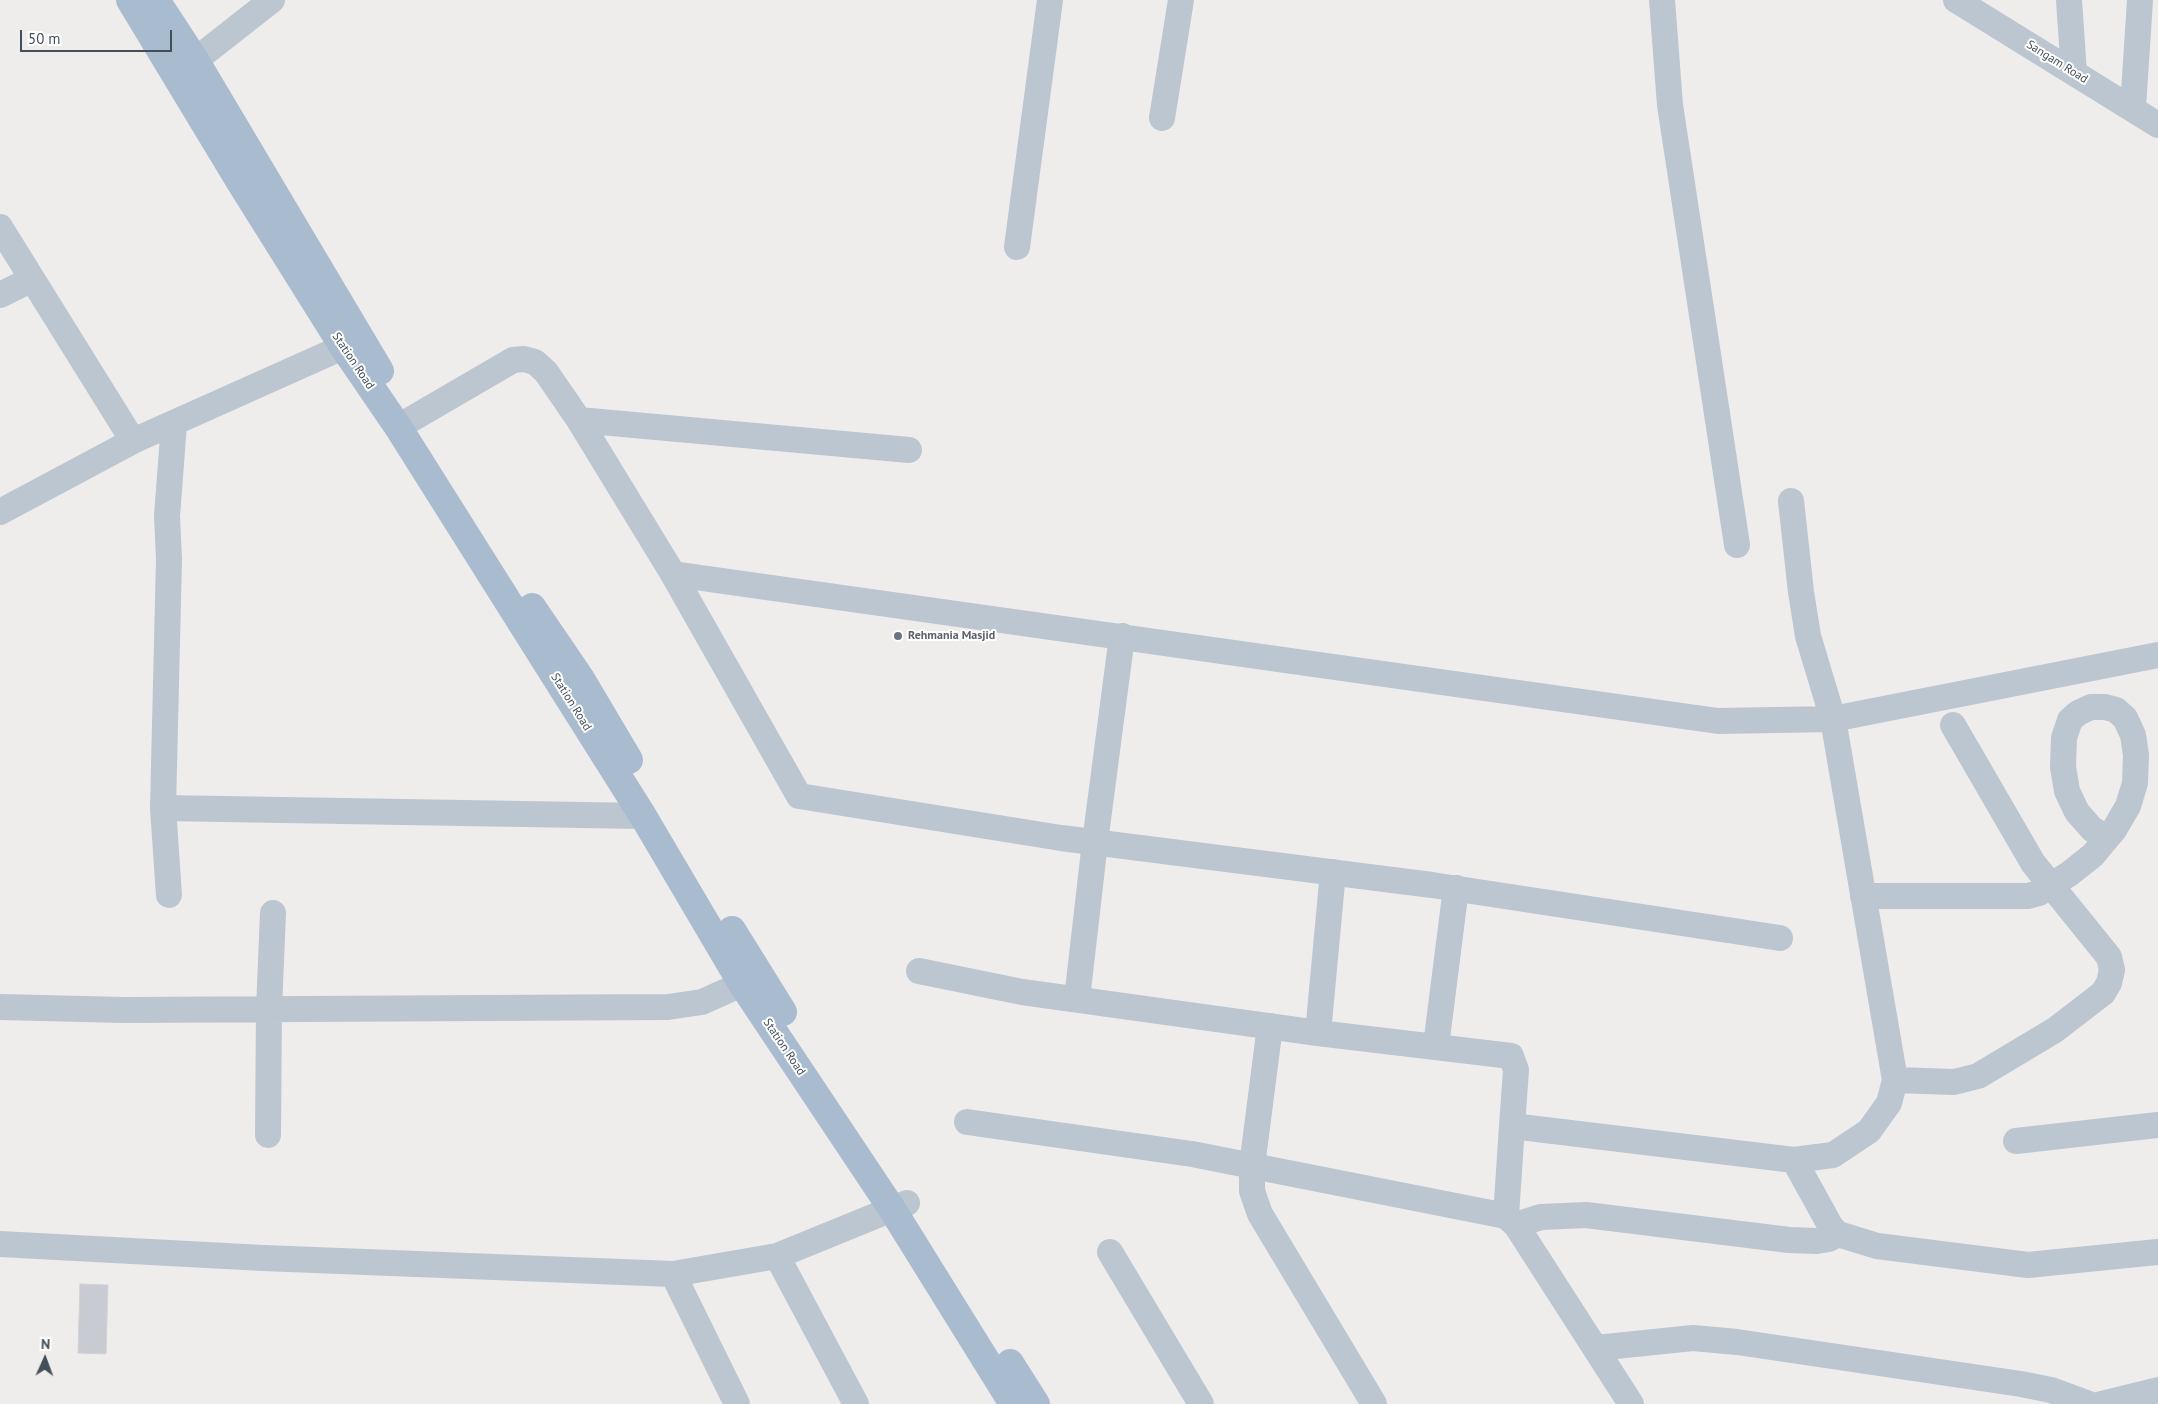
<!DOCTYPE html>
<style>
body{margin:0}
#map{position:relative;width:2158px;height:1404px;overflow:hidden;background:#efecec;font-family:"PT Sans",sans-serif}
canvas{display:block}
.north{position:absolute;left:20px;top:1334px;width:50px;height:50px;-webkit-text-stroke:4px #fff;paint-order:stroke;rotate:2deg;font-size:14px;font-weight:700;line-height:20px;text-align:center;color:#434f5a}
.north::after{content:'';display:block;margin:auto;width:18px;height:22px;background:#434f5a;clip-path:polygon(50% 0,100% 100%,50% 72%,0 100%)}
.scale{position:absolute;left:20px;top:30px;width:152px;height:22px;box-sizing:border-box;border:2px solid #434f5a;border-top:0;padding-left:6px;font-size:15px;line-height:18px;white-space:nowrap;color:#434f5a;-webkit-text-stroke:4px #fff;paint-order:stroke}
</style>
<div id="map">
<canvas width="2158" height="1404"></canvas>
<div class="north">N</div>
<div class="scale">50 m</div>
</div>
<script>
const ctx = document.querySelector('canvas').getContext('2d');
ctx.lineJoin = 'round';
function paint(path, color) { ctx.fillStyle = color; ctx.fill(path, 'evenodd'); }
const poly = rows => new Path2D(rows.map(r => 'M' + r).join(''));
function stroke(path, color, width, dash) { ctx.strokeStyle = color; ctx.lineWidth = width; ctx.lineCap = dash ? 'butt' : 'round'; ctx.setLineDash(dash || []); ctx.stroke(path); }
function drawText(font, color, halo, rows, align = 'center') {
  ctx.font = font + ' "PT Sans",sans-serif'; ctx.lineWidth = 4; ctx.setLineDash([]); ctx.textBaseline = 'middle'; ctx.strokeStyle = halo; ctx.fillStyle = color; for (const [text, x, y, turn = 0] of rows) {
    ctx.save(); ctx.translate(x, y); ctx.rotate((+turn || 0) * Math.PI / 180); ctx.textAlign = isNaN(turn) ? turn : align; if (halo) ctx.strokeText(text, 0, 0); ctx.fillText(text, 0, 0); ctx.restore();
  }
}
const building = poly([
 [80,1284,108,1285,106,1354,78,1353,80,1284]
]);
paint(building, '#c8cbd1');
stroke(building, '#cfd2d8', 1);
stroke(poly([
 [1662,0,1670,105,1737,545],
 [1956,0,2158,125],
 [2069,0,2074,73],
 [179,73,272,0],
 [2133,108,2140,0],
 [1162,118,1181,0],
 [0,227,133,441],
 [1017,247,1050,0],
 [0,295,32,279],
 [579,420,909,450],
 [398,427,513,360,524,359,535,362,546,372,579,420,673,574,799,796,1061,838,1432,885,1780,938],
 [1791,501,1801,592,1808,636,1833,719,1895,1080,1889,1103,1869,1131,1833,1155,1794,1160],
 [0,512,133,441,361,339],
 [673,574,1718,721,1833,719,2158,655],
 [163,808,643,816],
 [169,895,163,808,169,559,167,516,174,424],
 [1863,896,2028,896,2039,893,2069,874,2093,855,2107,838,2114,830,2128,806,2135,783,2136,755,2133,735,2125,718,2116,710,2105,707,2091,707,2078,713,2070,720,2064,738,2063,767,2067,791,2077,812,2092,829,2107,838],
 [919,971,1022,992,1318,1033,1511,1056,1516,1070,1512,1126,1794,1160,1831,1227,1838,1234,1877,1246,2028,1265,2158,1252],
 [1077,999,1095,842,1122,636],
 [0,1007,124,1010,668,1007,702,1002,742,984],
 [1270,1026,1252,1166,1252,1191,1260,1214,1374,1404],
 [1318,1033,1333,872],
 [1436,1046,1456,888],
 [1895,1080,1954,1082,1978,1076,2055,1030,2103,993,2109,983,2112,970,2109,957,2033,863,1953,725],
 [967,1122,1192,1154,1506,1216,1516,1225,1631,1404],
 [268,1135,269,1009,273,913],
 [2016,1141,2158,1125],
 [1506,1216,1512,1126],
 [1516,1225,1541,1217,1586,1215,1789,1240,1817,1241,1829,1239,1838,1234],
 [0,1244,263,1258,673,1274,777,1256,907,1203],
 [1110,1252,1201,1404],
 [777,1256,856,1404],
 [673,1274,737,1404],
 [1596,1348,1693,1338,1737,1342,2021,1384,2051,1390,2089,1404],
 [2101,1404,2158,1390]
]), '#bbc6d0', 26);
stroke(poly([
 [130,0,240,182,344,348,398,427,643,816,742,984,892,1209,1013,1404],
 [156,0,195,60,380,371],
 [532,607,581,679,629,760],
 [732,930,783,1012],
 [1010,1363,1036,1404]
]), '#a9bbce', 28);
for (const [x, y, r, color] of [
 [898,636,5,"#6b7280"]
]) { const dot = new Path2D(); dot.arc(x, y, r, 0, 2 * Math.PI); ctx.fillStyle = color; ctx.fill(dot); stroke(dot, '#fff', 2); }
drawText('12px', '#434f5a', '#fff', [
 ["Sangam Road",2057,62,32],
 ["Station Road",353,361,56],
 ["Station Road",571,702,58],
 ["Station Road",784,1047,56]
]);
drawText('bold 12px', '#5b616d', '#fff', [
 ["Rehmania Masjid",908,636]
], 'left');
</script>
